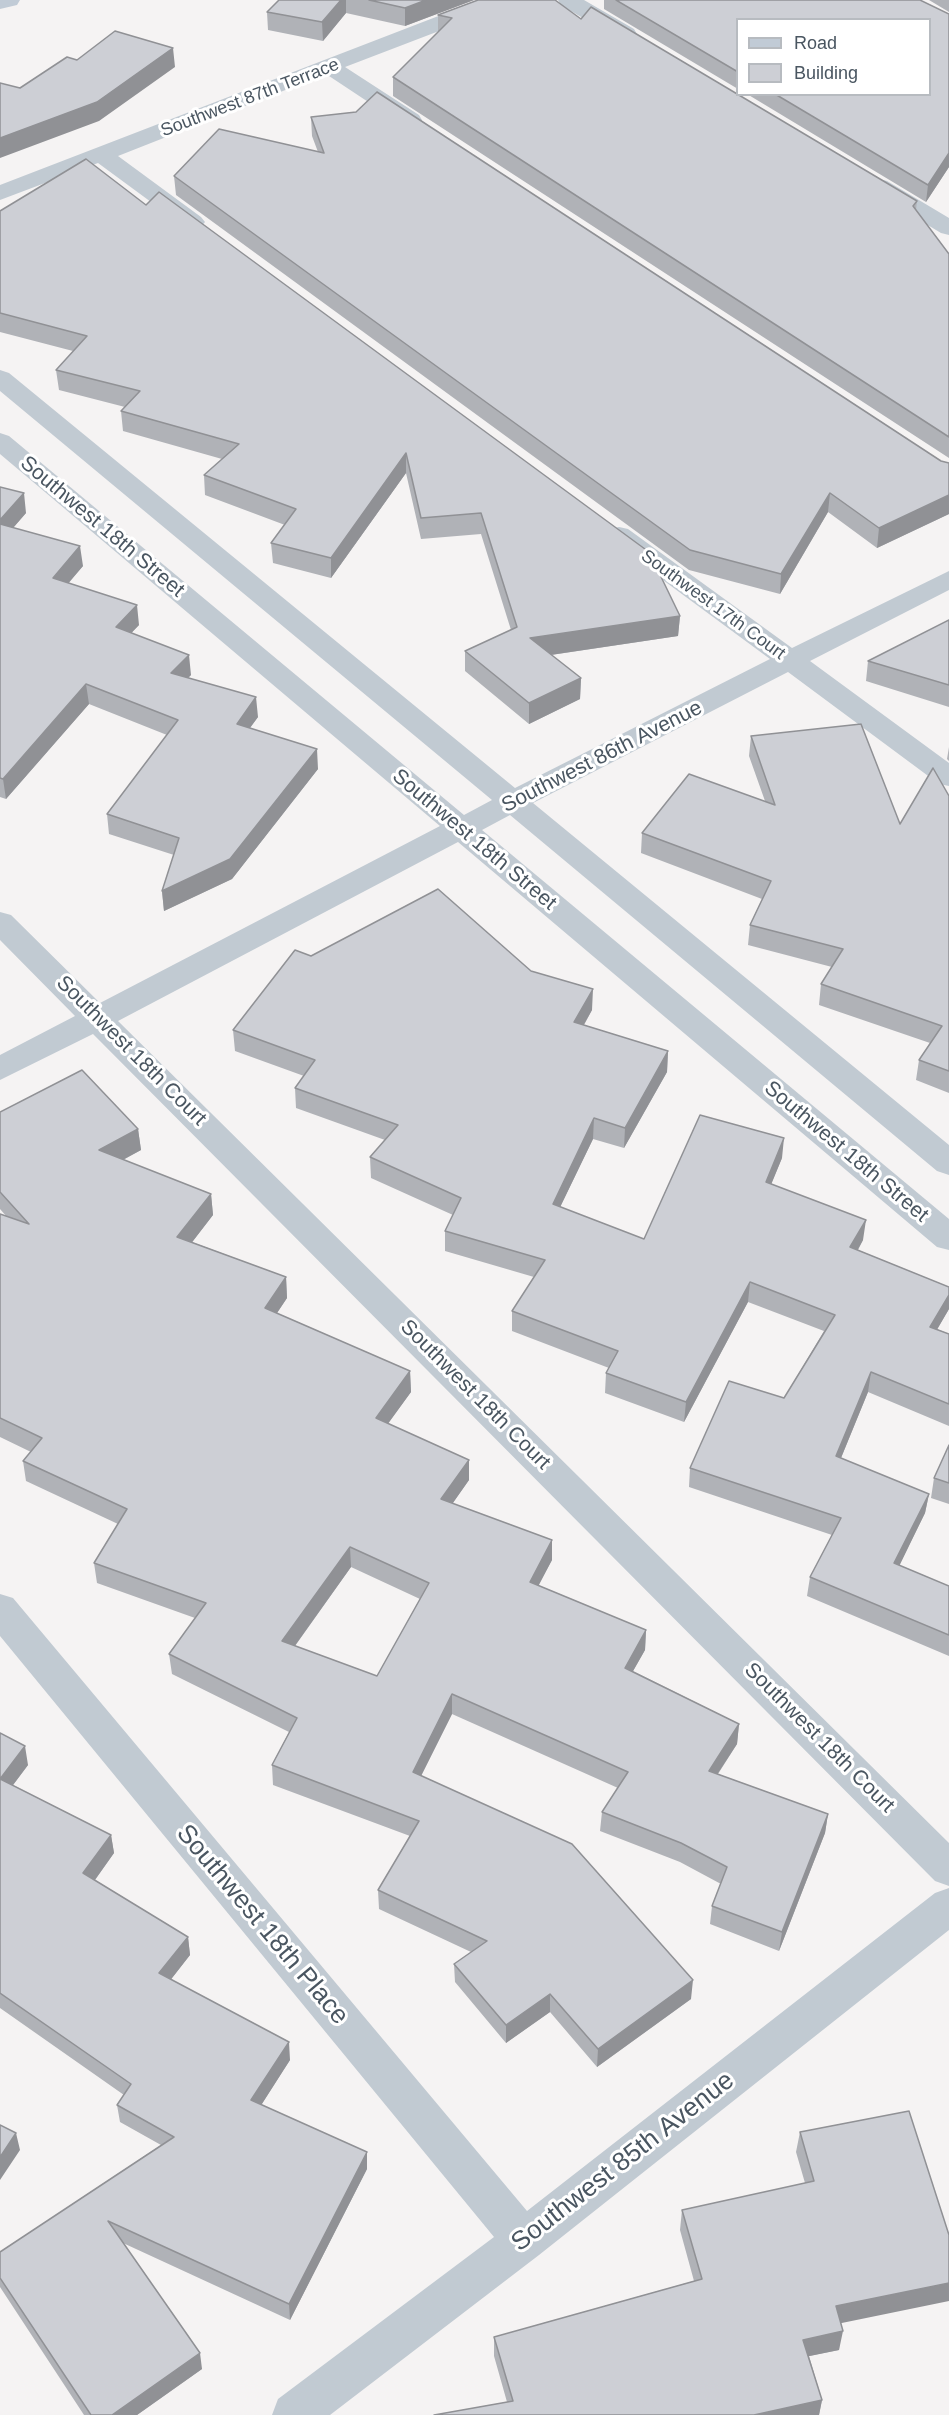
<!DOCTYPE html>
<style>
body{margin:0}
#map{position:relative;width:949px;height:2415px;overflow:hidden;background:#f5f3f3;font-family:Arial,sans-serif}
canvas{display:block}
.legend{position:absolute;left:736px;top:18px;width:195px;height:78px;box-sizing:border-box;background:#fff;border:2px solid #b7bbc0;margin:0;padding:8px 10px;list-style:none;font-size:18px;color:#4a5661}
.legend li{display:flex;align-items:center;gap:12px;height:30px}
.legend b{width:30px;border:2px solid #b7bbc0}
</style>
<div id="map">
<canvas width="949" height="2415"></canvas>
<ul class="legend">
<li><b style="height:8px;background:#c1cbd6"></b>Road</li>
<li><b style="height:16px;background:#cdcfd5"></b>Building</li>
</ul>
</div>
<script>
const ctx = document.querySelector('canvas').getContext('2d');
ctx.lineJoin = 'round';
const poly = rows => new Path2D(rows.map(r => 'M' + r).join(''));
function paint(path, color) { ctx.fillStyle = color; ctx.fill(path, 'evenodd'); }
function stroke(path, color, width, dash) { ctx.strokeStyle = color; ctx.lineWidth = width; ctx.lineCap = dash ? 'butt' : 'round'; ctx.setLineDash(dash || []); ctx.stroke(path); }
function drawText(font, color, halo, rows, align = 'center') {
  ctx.font = font + ' Arial,sans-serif'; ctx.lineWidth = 6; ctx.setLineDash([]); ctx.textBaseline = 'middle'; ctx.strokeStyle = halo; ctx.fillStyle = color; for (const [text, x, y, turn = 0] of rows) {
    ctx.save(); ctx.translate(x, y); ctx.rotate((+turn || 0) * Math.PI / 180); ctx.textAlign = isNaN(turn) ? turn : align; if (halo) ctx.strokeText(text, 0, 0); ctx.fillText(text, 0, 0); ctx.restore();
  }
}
paint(poly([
 [480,0,510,0,507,5,345,67,419,115,422,120,419,125,403,125,326,74,118,156,201,217,205,222,201,227,185,227,98,163,0,200,0,185,480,0],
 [558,0,584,0,634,29,637,34,634,39,626,41,618,39,561,5,558,0],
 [879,179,887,181,949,218,949,235,941,233,871,191,867,186,871,181,879,179],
 [0,370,9,373,515,788,770,659,610,541,606,535,610,529,619,527,628,529,792,648,949,571,949,590,810,661,949,763,949,786,939,784,788,672,533,803,949,1145,949,1175,937,1171,510,815,482,830,949,1219,949,1250,937,1247,458,842,118,1021,949,1843,949,1886,935,1881,93,1034,0,1080,0,1055,75,1016,0,940,0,912,11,915,100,1003,440,826,0,454,0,433,9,436,464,815,492,800,0,391,0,370],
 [0,1594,13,1598,527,2211,935,1893,949,1888,949,1930,539,2255,330,2415,272,2415,278,2399,494,2237,0,1636,0,1594]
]), '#c1cad2');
paint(poly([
 [0,0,20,0,17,5,0,9,0,0]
]), '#c1cbd6');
paint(poly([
 [279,0,474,0,405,26,346,13,323,41,268,30,267,12],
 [604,0,920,0,949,14,949,167,926,202,747,94,930,94,738,20,738,89,604,9],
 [929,0,949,0,949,12],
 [438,15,581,19,917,201,916,210,949,254,949,458,393,96,393,77,438,32],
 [311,117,941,461,949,463,949,514,877,548,828,512,780,594,689,570,176,195,174,176,318,152,312,136],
 [0,211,680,616,678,636,551,655,581,678,580,699,529,724,465,671,465,651,511,630,481,534,421,539,406,473,331,578,273,563,271,543,285,525,205,495,204,475,222,459,123,431,121,411,125,407,59,390,56,370,73,351,0,332],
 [0,487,26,513,13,528,83,566,68,583,139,625,131,633,191,675,188,678,258,717,250,728,318,769,232,879,164,911,162,891,174,855,109,834,107,814,167,735,89,704,6,799,0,797],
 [949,620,949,707,866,681,868,661],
 [751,736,900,824,949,796,949,1093,916,1080,919,1060,930,1043,819,1005,821,984,832,967,748,945,750,925,762,899,641,853,642,833,765,801,749,756],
 [949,747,949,761,947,759],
 [311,956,531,971,592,1010,584,1025,668,1051,667,1072,624,1148,593,1139,560,1207,644,1239,782,1158,771,1184,863,1240,858,1250,949,1287,949,1309,937,1329,949,1334,949,1426,868,1392,841,1458,929,1494,925,1513,899,1565,949,1586,949,1656,807,1596,810,1577,832,1535,689,1487,690,1468,784,1398,824,1331,748,1302,684,1422,605,1393,606,1373,609,1368,512,1331,512,1311,534,1277,445,1251,445,1231,453,1215,371,1178,370,1157,385,1140,296,1108,295,1088,304,1076,235,1051,233,1030],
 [0,1112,138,1129,141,1150,123,1160,211,1194,213,1215,192,1242,286,1277,287,1298,277,1313,410,1371,411,1392,388,1423,469,1480,452,1504,552,1540,552,1560,538,1585,646,1630,645,1650,633,1671,739,1724,737,1744,718,1774,828,1814,825,1833,779,1951,710,1924,712,1906,721,1884,680,1862,600,1831,602,1812,618,1788,452,1714,421,1776,691,1999,597,2067,550,2012,506,2043,455,1982,454,1964,471,1952,379,1909,378,1890,410,1836,273,1785,272,1765,289,1732,172,1674,169,1654,195,1618,97,1583,94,1563,118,1524,26,1481,23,1461,31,1452,0,1437,0,1214,7,1217,0,1209],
 [351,1567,420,1599,377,1676,295,1646],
 [949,1445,949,1504,931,1498,934,1478],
 [0,1733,28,1765,13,1785,111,1835,114,1853,95,1880,188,1937,190,1955,171,1979,290,2060,261,2105,367,2152,367,2169,290,2320,123,2243,202,2369,137,2415,84,2415,0,2287,0,2252,161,2145,120,2122,117,2105,124,2095,0,2008],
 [909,2111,841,2323,839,2350,809,2356,822,2400,819,2415,434,2415,507,2402,494,2356,494,2337,694,2281,680,2230,682,2210,805,2183,796,2152,800,2132]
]), '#b0b2b7');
paint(poly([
 [341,0,346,0,346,13,323,41,322,22],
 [426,0,474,0,405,26,405,8],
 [173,48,175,67,99,121,0,158,0,138],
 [949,153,949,167,926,202,928,185],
 [406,453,406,473,331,578,331,558],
 [24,493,26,513,0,543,0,520],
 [830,493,828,512,780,594,781,574],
 [949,495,949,514,877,548,879,528],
 [80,546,83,566,56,598,53,578],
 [137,605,139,625,118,647,116,627],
 [680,616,678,636,530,658,530,638],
 [189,655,191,675,172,693,171,673],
 [581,678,580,699,529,724,529,703],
 [86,684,89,704,6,799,3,779],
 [256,697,258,717,238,744,237,724],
 [317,749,318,769,232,879,164,911,162,891],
 [593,989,592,1010,574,1042,574,1022],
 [668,1051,667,1072,624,1148,625,1128],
 [594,1118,593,1139,552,1224,553,1204],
 [138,1129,141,1150,102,1171,99,1150],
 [784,1138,782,1158,764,1202,766,1182],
 [211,1194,213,1215,180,1258,177,1237],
 [866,1220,863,1240,848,1267,850,1247],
 [286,1277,287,1298,267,1328,265,1308],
 [750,1282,748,1302,684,1422,686,1402],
 [949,1295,949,1309,927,1347,930,1327],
 [410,1371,411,1392,377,1439,376,1418],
 [871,1372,868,1392,834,1475,836,1456],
 [469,1460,469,1480,441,1520,441,1499],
 [929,1494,925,1513,891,1583,894,1563],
 [552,1540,552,1560,530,1602,530,1582],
 [350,1547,351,1567,284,1661,282,1641],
 [646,1630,645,1650,624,1687,625,1668],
 [452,1694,452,1714,413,1792,413,1772],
 [739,1724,737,1744,707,1790,709,1771],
 [25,1746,28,1765,4,1797,0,1779],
 [828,1814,825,1833,779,1951,782,1932],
 [111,1835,114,1853,87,1891,83,1873],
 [188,1937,190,1955,162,1991,159,1973],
 [693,1980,691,1999,597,2067,598,2049],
 [550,1994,550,2012,506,2043,506,2025],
 [289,2042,290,2060,253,2118,251,2100],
 [16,2133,20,2150,0,2180,0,2157],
 [367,2152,367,2169,290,2320,289,2304],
 [949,2283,949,2301,832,2325,836,2306],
 [843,2331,839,2350,800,2358,803,2340],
 [200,2353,202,2369,137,2415,112,2415],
 [822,2400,819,2415,754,2415]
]), '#909195');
const building = poly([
 [279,0,341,0,322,22,267,12,279,0],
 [369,0,426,0,405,8,369,0],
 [478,0,555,0,581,19,591,7,917,201,913,206,949,254,949,437,393,77,452,18,438,15,478,0],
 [616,0,920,0,949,14,949,153,928,185,775,94,930,94,930,20,738,20,738,72,616,0],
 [115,31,173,48,97,102,0,138,0,83,20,88,67,57,77,60,115,31],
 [377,92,941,461,949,463,949,495,879,528,830,493,781,574,690,550,174,176,219,129,324,153,311,117,356,112,377,92],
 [86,159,146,205,159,192,649,552,680,616,530,638,581,678,529,703,465,651,517,627,481,513,421,518,406,453,331,558,271,543,296,509,204,475,239,444,121,411,140,391,56,370,87,336,0,313,0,211,86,159],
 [0,487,24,493,0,520,0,487],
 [0,524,80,546,53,578,137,605,116,627,189,655,171,673,256,697,237,724,317,749,230,859,162,891,179,838,107,814,178,720,86,684,3,779,0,778,0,524],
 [949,620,949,685,868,661,949,620],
 [861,724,900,824,933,768,949,796,949,1071,919,1060,942,1026,821,984,843,949,750,925,771,881,642,833,689,774,775,805,751,736,861,724],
 [438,889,531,971,593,989,574,1022,668,1051,625,1128,594,1118,553,1204,644,1239,700,1115,784,1138,766,1182,866,1220,850,1247,949,1287,949,1295,930,1327,949,1334,949,1404,871,1372,836,1456,929,1494,894,1563,949,1586,949,1635,810,1577,841,1518,690,1468,729,1381,784,1398,835,1315,750,1282,686,1402,606,1373,618,1351,512,1311,545,1260,445,1231,461,1198,370,1157,398,1125,295,1088,315,1060,233,1030,295,950,311,956,438,889],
 [82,1070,138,1129,99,1150,211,1194,177,1237,286,1277,265,1308,410,1371,376,1418,469,1460,441,1499,552,1540,530,1582,646,1630,625,1668,739,1724,709,1771,828,1814,782,1932,712,1906,727,1867,681,1843,602,1812,628,1772,452,1694,413,1772,572,1844,693,1980,598,2049,550,1994,506,2025,454,1964,487,1941,378,1890,419,1821,272,1765,297,1718,169,1654,206,1603,94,1563,127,1509,23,1461,42,1438,0,1418,0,1214,29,1224,0,1192,0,1112,82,1070],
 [350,1547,429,1583,377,1676,282,1641,350,1547],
 [949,1445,949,1483,934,1478,949,1445],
 [0,1733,25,1746,0,1779,111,1835,83,1873,188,1937,159,1973,289,2042,251,2100,367,2152,289,2304,108,2221,200,2353,112,2415,91,2415,0,2278,0,2252,174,2137,117,2105,131,2084,0,1993,0,1733],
 [909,2111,949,2235,949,2283,836,2306,843,2331,803,2340,822,2400,754,2415,434,2415,513,2401,494,2337,702,2279,682,2210,814,2181,800,2132,909,2111],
 [0,2125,16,2133,0,2157,0,2125]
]);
paint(building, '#cdcfd5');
stroke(building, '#909195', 1.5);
drawText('18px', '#4a5661', '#fff', [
 ["Southwest 87th Terrace",250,98,-21],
 ["Southwest 17th Court",713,605,36]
]);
drawText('21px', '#4a5661', '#fff', [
 ["Southwest 18th Street",102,527,40],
 ["Southwest 86th Avenue",602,757,-27],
 ["Southwest 18th Street",474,840,40],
 ["Southwest 18th Court",131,1051,45],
 ["Southwest 18th Street",846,1152,40],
 ["Southwest 18th Court",475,1395,45],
 ["Southwest 18th Court",819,1738,45]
]);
drawText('26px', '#4a5661', '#fff', [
 ["Southwest 18th Place",262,1925,50],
 ["Southwest 85th Avenue",623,2162,-38]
]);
</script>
